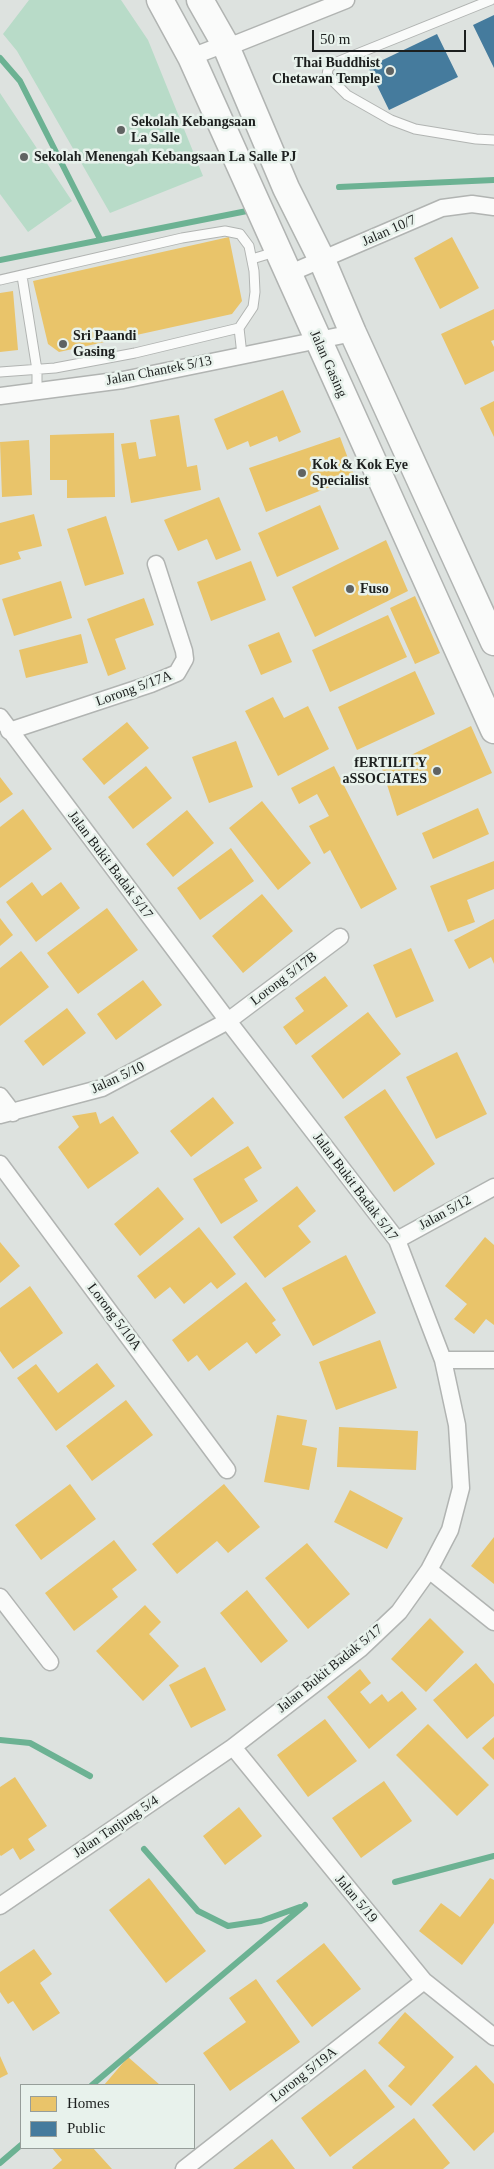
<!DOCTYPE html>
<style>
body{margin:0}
#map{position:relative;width:494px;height:2169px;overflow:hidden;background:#dde2df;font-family:"Times New Roman",serif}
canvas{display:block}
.legend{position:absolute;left:20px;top:2084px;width:175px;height:65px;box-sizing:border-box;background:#e8f2ec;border:1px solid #969e9a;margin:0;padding:6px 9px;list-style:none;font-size:15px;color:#1c1f1e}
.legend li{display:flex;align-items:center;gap:10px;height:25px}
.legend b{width:25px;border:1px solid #969e9a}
.scale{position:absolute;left:312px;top:30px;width:154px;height:22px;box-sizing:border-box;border:2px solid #1c1f1e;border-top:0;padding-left:6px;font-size:15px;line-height:18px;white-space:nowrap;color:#1c1f1e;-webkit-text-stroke:4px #e8f2ec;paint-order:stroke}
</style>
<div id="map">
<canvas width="494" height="2169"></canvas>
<ul class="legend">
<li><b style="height:14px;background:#e9c46a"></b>Homes</li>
<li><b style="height:14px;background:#457b9d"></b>Public</li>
</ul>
<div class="scale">50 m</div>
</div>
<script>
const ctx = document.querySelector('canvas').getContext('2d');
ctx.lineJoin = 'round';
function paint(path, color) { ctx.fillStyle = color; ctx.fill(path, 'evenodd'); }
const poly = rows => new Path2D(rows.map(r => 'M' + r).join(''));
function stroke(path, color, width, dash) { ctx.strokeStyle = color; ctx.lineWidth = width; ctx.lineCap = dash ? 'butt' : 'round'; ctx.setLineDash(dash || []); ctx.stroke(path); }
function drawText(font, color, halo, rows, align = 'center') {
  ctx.font = font + ' "Times New Roman",serif'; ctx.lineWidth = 5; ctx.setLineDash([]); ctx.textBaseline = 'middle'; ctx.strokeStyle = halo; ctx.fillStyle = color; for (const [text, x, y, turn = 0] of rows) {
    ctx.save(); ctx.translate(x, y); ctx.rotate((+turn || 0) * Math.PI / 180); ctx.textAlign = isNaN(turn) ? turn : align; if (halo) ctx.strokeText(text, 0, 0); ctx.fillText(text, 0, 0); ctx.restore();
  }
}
paint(poly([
 [29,0,121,0,148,40,203,176,110,213,17,51,3,34],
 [0,93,72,201,28,232,0,194]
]), '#b8dbc8');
paint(poly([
 [229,237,242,301,232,314,59,352,48,344,33,281],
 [452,237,479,288,440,309,414,258],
 [13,291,18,350,0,352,0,293],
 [494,309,494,340,491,341,494,347,494,371,465,385,441,334],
 [283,390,301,432,279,442,277,436,250,447,248,441,227,450,214,419],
 [494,401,494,437,480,408],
 [179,415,187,467,197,465,201,490,131,503,121,444,136,442,139,459,156,456,150,420],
 [114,433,115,497,67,498,67,480,50,480,50,435],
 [340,437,355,477,266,512,249,468],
 [29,440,32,495,2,497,0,442],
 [219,497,241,550,216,560,207,539,178,551,164,520],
 [320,505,339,549,277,577,258,533],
 [34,514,42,546,18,552,21,559,0,565,0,523],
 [106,516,124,574,85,586,67,529],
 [386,540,408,591,315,637,292,587],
 [251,561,266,600,211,621,197,582],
 [61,581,72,618,14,636,2,599],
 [415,596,440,653,415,664,390,608],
 [144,598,154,625,115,639,126,669,108,676,87,619],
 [388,615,407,657,330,692,312,650],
 [279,632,292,662,261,675,248,645],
 [81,634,88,663,26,678,19,650],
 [415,671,435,714,357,750,338,707],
 [273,697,284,718,308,706,329,749,278,776,245,711],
 [127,722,149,748,104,785,82,759],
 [471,726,492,773,397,816,382,769],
 [236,741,253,787,209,803,192,757],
 [146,766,172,798,133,829,108,797],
 [334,766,397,889,361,909,330,850,324,854,309,826,329,816,317,794,299,804,291,788],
 [0,777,13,794,0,803],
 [262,801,311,863,278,890,229,828],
 [478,808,489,834,433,859,422,833],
 [23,809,52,849,0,888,0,827],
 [187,810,214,843,173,877,146,844],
 [231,848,254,881,200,920,177,888],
 [494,861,494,889,467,900,475,922,448,932,430,886],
 [32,882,42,896,61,882,80,908,36,942,6,902],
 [262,894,293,931,243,973,212,936],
 [107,908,138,950,78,994,47,953],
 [0,918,13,935,0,946],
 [494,919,494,964,491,957,469,969,454,940],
 [411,948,434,1001,396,1018,373,965],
 [21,951,49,987,0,1026,0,968],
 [325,976,348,1006,296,1045,283,1027,304,1011,295,998],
 [143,980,162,1005,116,1040,97,1014],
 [67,1008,86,1033,43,1066,24,1041],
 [368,1012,401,1054,343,1099,311,1056],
 [457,1052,487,1114,436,1139,406,1077],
 [385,1089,435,1164,394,1192,344,1117],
 [213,1097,234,1123,191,1157,170,1131],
 [96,1112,100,1124,113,1116,139,1153,88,1189,58,1147,79,1127,72,1116],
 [248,1146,262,1168,244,1179,258,1201,221,1224,193,1179],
 [297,1186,316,1211,298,1226,311,1242,265,1278,233,1237],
 [158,1187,184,1219,140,1256,114,1224],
 [199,1227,236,1274,217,1289,211,1282,184,1304,170,1287,155,1299,137,1276],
 [485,1237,494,1245,494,1325,486,1319,474,1334,454,1319,467,1304,445,1286],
 [0,1242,20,1266,0,1283],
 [346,1255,376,1313,313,1346,282,1288],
 [246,1282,276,1320,272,1323,281,1335,256,1354,247,1342,209,1371,197,1355,188,1362,172,1340],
 [30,1286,63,1333,13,1369,0,1351,0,1308],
 [380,1340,397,1388,336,1410,319,1362],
 [97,1363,115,1386,56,1431,17,1378,36,1364,58,1393],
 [126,1400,153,1435,92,1481,66,1446],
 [277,1415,307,1420,302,1445,317,1448,309,1490,264,1482],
 [339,1427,418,1431,416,1470,337,1467],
 [70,1484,96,1519,41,1560,15,1525],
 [224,1484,260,1527,228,1553,217,1541,177,1574,152,1544],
 [350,1490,403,1518,387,1549,334,1522],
 [494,1537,494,1584,471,1566],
 [114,1540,137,1570,112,1589,118,1597,74,1631,45,1593],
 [307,1543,350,1594,308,1629,265,1578],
 [247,1590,288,1641,261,1663,220,1613],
 [145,1605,161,1622,149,1634,179,1666,143,1701,96,1651],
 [430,1618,464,1652,426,1692,391,1659],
 [476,1663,494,1684,494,1716,467,1739,433,1700],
 [205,1667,226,1710,191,1728,169,1685],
 [360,1669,371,1683,360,1692,370,1704,382,1694,388,1702,402,1691,417,1709,369,1749,327,1697],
 [325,1719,357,1761,308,1797,277,1755],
 [428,1724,489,1785,457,1816,396,1755],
 [494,1737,494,1760,482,1748],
 [15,1777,47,1826,28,1839,35,1850,20,1860,13,1848,1,1856,0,1855,0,1787],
 [384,1781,412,1821,361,1858,332,1818],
 [239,1807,262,1836,225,1865,203,1836],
 [149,1878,206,1951,166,1983,109,1910],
 [490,1878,494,1880,494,1923,462,1965,419,1931,441,1903,460,1917],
 [324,1943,361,1989,312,2027,276,1981],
 [34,1949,52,1974,40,1983,60,2013,33,2031,13,2001,8,2004,0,1992,0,1972],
 [256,1979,300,2042,230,2091,203,2053,246,2022,229,1998],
 [405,2012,454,2057,411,2106,388,2086,405,2067,378,2043],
 [0,2056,8,2074,0,2078],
 [128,2057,160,2085,104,2085],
 [476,2065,494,2084,494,2132,474,2151,432,2105],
 [365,2069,395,2107,330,2157,301,2118],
 [414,2118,450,2163,443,2169,353,2169,352,2167],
 [272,2139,295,2169,233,2169],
 [52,2148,93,2148,112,2169,52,2169,62,2160]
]), '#e9c46a');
paint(poly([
 [494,15,494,68,473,25],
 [437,34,458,77,389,110,368,67]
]), '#457b9d');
stroke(poly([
 [0,58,20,81,100,239],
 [339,187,494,180],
 [0,260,252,210],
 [0,1740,30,1743,90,1776],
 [144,1849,198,1911,228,1926,261,1921,300,1907],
 [395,1882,494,1856],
 [92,2085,305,1905],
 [0,2163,21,2145]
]), '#6cb293', 6);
const lane = poly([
 [491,0,332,64,328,69,327,75,347,95,391,120,415,129,476,139,494,140],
 [252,259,275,252],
 [22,276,37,370,37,391],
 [0,280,182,238,225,231,240,234,249,246,254,271,255,292,253,307,239,328,135,353,55,368,0,372],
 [239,328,242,355]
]);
const street = poly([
 [191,57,225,44,238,43,346,0],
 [288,274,442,208,472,204,494,207],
 [0,396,123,380,353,333],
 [0,717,228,1021,397,1240,443,1360,457,1425,461,1488,450,1530,429,1570,399,1612,360,1649,233,1747,0,1906],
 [9,731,151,684,177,673,185,659,184,651,156,564],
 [0,1096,13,1113],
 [0,1115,102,1088,228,1021,340,937],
 [0,1164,227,1470],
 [397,1240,494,1187],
 [443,1360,494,1360],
 [429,1570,494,1622],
 [0,1597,50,1662],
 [233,1747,424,1981,494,2037],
 [184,2169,424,1981]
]);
const primary = poly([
 [160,0,191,57,494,730],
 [200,0,225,44,286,188,322,260,353,333,494,642]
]);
stroke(lane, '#b1b4b2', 11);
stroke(street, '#b1b4b2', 19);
stroke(primary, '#b1b4b2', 29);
stroke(lane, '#fafbfa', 9);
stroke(street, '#fafbfa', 16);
stroke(primary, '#fafbfa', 26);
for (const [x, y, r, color] of [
 [390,71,5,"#606362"],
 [121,130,5,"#606362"],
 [24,157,5,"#606362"],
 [63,344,5,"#606362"],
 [302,473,5,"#606362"],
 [350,589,5,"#606362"],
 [437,771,5,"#606362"]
]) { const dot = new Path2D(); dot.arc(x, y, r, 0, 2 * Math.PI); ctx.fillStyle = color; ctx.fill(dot); stroke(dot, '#e8f2ec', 2); }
drawText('bold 14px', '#1c1f1e', '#e8f2ec', [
 ["Thai Buddhist",380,63,"right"],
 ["Chetawan Temple",380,79,"right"],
 ["Sekolah Kebangsaan",131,122],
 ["La Salle",131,138],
 ["Sekolah Menengah Kebangsaan La Salle PJ",34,157],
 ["Sri Paandi",73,336],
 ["Gasing",73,352],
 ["Kok & Kok Eye",312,465],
 ["Specialist",312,481],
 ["Fuso",360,589],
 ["fERTILITY",427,763,"right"],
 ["aSSOCIATES",427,779,"right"]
], 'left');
drawText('14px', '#1c1f1e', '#e8f2ec', [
 ["Jalan 10/7",389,231,-24],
 ["Jalan Gasing",328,364,66],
 ["Jalan Chantek 5/13",159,371,-11],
 ["Lorong 5/17A",134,689,-20],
 ["Jalan Bukit Badak 5/17",110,865,53],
 ["Lorong 5/17B",284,979,-37],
 ["Jalan 5/10",118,1078,-25],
 ["Jalan Bukit Badak 5/17",355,1187,53],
 ["Jalan 5/12",445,1213,-29],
 ["Lorong 5/10A",114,1317,53],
 ["Jalan Bukit Badak 5/17",330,1669,-39],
 ["Jalan Tanjung 5/4",116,1827,-34],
 ["Jalan 5/19",356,1899,50],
 ["Lorong 5/19A",304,2075,-38]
]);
</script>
